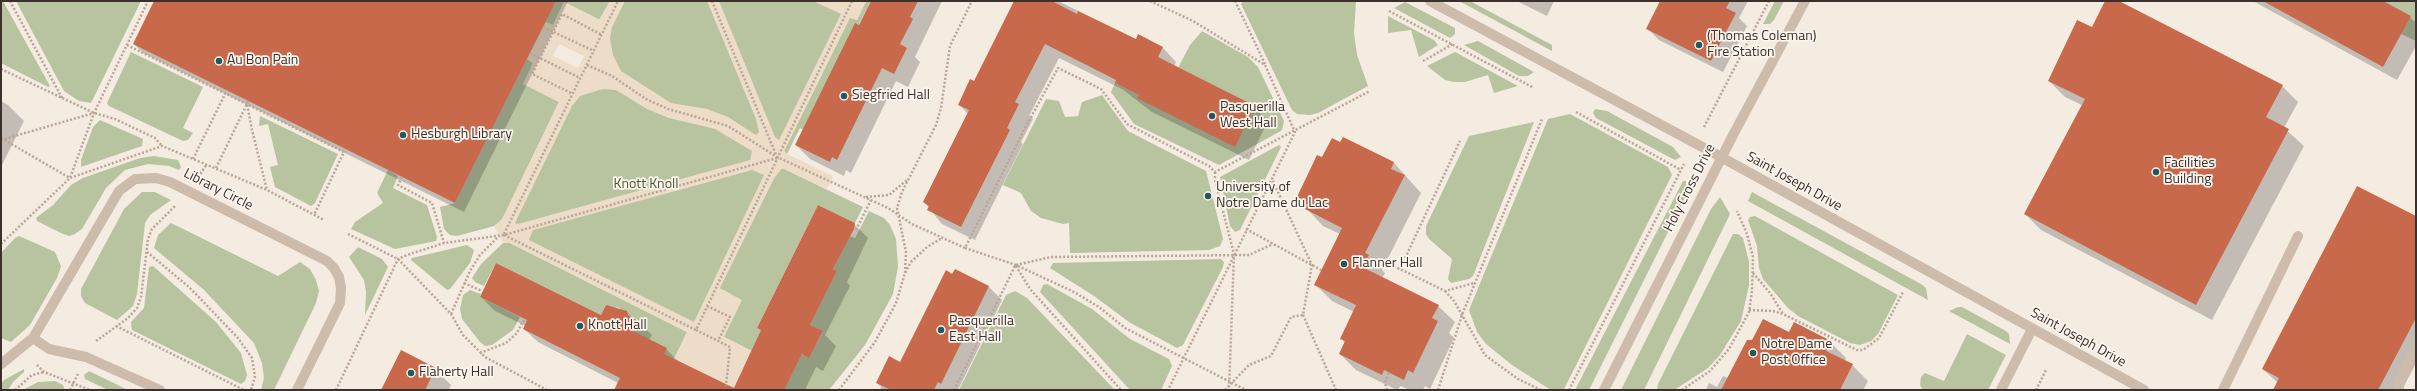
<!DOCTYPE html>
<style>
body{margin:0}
#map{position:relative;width:2417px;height:391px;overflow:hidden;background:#f4ebe1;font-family:"Titillium Web",sans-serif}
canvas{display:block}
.frame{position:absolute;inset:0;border:2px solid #3b302b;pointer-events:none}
</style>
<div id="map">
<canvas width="2417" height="391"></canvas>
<div class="frame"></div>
</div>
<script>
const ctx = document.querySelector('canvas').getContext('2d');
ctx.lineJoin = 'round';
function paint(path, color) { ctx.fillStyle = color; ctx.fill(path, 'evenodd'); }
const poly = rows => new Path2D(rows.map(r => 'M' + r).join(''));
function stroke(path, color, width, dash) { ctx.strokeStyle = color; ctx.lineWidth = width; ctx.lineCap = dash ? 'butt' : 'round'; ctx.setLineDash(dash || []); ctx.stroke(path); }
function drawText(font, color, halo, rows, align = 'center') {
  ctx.font = font + ' "Titillium Web",sans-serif'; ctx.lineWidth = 3.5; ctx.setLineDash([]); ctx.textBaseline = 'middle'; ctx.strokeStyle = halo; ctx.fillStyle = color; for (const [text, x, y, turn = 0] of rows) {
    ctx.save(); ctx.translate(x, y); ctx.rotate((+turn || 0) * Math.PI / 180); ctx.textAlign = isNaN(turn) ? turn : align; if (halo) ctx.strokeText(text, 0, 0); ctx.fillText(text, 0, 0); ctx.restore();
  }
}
paint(poly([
 [1,1,3,1,50,86,48,87,1,63],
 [16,1,141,1,91,103,79,101,64,91],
 [556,1,610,1,600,20,564,2,553,25,545,22],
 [618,1,852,1,696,330,504,235],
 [866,1,871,1,803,130,800,128,787,154,784,151,850,17,857,20],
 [1243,1,1356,1,1354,33,1357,55,1368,86,1318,113,1310,115,1297,114,1292,110,1241,4],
 [1459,1,1470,1,1552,45,1552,51],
 [1775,1,1784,1,1774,20,1770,24,1763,24],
 [2383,1,2416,1,2416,41,2401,34],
 [1405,2,1455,28,1455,34,1450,38,1394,8],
 [1388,16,1434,40,1438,45,1419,57,1411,30,1388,33],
 [1202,31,1248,57,1258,67,1284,121,1282,130,1279,132,1219,165,1134,124,1111,92,1115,83,1139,95,1137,98,1178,68,1190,45],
 [1478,41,1534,72,1528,76,1519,76,1464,45],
 [131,52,203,87,183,128,193,133,188,140,183,141,109,106,107,103],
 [1455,52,1518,86,1494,93,1488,75,1465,82,1454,82,1445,80,1427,66],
 [527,59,533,63,524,84,559,102,502,220,494,226,457,236,450,235,444,229,440,207,455,203],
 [1102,95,1128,131,1206,171,1223,239,1220,246,1209,250,1070,253,1069,223,1063,224,1041,218,1031,211,1021,193,1003,185,1046,99,1059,101,1065,117,1078,116,1082,102],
 [1595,109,1607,111,1673,147,1681,157,1675,160,1671,158,1596,118,1593,113],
 [1570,114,1668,167,1672,175,1564,389,1551,390,1512,365,1486,344,1477,332,1469,310,1548,119],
 [260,116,338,154,315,203,311,206,275,187,270,167,278,165,268,124,259,126],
 [100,120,143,139,142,146,81,167,81,160,93,127],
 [1534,122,1473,276,1469,279,1451,283,1448,279,1452,259,1429,239,1426,234,1426,226,1469,136],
 [1279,145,1281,147,1240,230,1235,232,1230,226,1220,177],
 [154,156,178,160,181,167,179,170,169,166,148,164,125,170,106,188,82,229,75,234,69,236,61,233,37,221,36,218,53,205,71,185,83,178,140,158],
 [782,168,863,207,855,223,818,205,757,328,761,330,752,351,724,337,719,288,774,178],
 [388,170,398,176,393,188,427,205,437,237,436,241,395,249,351,229,355,222,383,203,377,193],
 [1683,181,1686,181,1686,187,1684,200,1589,390,1575,390],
 [142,192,155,192,171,200,150,215,145,223,137,294,133,306,117,320,85,303,81,296,81,289,124,209],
 [1752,192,1921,284,1926,288,1928,300,1748,201],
 [1720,197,1730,214,1644,390,1621,390,1711,209],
 [869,211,884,218,890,225,896,239,898,267,893,294,865,345,829,390,780,390,789,379,802,354,809,357,823,332,810,325,837,271,833,269,850,236,855,238],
 [1755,216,1898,295,1878,334,1871,341,1860,345,1850,343,1798,316,1788,308,1763,279,1759,268,1757,246,1748,220,1750,217],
 [171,223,278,276,300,262,310,269,316,280,319,291,316,303,274,390,261,390,264,378,262,363,254,343,203,289,154,248,158,235],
 [1733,234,1738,234,1743,238,1749,262,1749,285,1741,321,1720,355,1708,368,1676,389,1657,390,1658,384],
 [19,236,55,252,61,266,57,278,30,325,11,342,1,338,1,253,15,238],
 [503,243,510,243,687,332,673,361,633,331,638,320,617,307,614,309,606,305,601,315,496,263,484,286,475,282,472,278,481,264],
 [467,245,474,250,470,263,450,289,447,290,411,260,412,258],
 [358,247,382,259,388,267,365,315,366,291,364,280,349,257],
 [1221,259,1224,262,1223,267,1183,345,1177,348,1129,322,1094,296,1050,268,1053,263],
 [153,266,216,322,241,353,247,375,245,381,241,384,132,330,131,322,144,308,149,267],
 [1047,284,1092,309,1130,339,1169,359,1172,366,1161,390,1130,390,1040,292,1043,285],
 [470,290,481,294,480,297,520,317,513,330,492,345,485,346,480,342,462,319,460,309,463,295],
 [1015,291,1027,298,1115,390,959,390,1006,295],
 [1958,307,1962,307,2006,331,2009,334,2010,344,1949,311],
 [1967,334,2006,355,1988,390,1923,390,1920,385,1921,377,1925,373,1944,381],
 [24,369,24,372,13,382,8,390,1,390,1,384,4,380],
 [89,371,128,390,108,390,85,379,84,375],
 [55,381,63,385,65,390,23,390,38,382]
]), '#b8c4a0');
paint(poly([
 [610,1,625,1,612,27,610,38,613,55,621,71,671,103,707,109,728,117,756,135,759,132,756,119,707,1,719,1,775,137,779,140,841,14,813,1,866,1,857,20,850,18,784,151,787,154,833,176,827,189,782,168,774,178,720,288,742,300,724,337,752,351,737,390,673,361,687,332,510,243,503,243,494,226,502,219,559,102,523,84,533,63,527,59,545,22,553,25,564,2,599,20],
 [559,44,584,56,578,68,553,56],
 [603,89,616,90,647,109,669,118,715,129,752,151,750,160,518,224,515,223,572,106,580,96],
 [752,170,764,175,694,322,529,240,533,230]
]), '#ecdcc8');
paint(poly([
 [155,1,568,1,464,212,143,53,134,44],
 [872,1,942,1,915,57,920,62,908,87,896,81,851,173,846,170,844,176,810,159,796,145],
 [1015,1,1058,1,1137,40,1163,48,1176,62,1174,67,1254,107,1268,121,1249,160,1152,112,1122,89,1059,58,1029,116,1033,119,1021,142,1023,144,975,240,942,224,924,202,968,114,959,104,975,83],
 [1517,1,1554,1,1547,16],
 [1661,1,1748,1,1739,18,1747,26,1723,72,1659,40,1647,28],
 [2106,1,2117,1,2282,86,2298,102,2284,128,2304,146,2212,320,2041,230,2025,214,2082,105,2065,97,2049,81,2093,28],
 [2253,1,2381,1,2410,17,2416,23,2416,46,2397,80],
 [1,101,8,105,24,121,1,167],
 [1343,138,1394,163,1421,193,1382,270,1385,273,1382,278,1438,306,1455,322,1449,333,1454,338,1430,389,1425,386,1423,390,1409,390,1401,386,1397,390,1356,370,1340,354,1345,343,1341,338,1354,312,1332,301,1315,284,1340,234,1323,226,1297,198,1322,158,1340,143],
 [2416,217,2416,363,2402,390,2274,390,2278,383,2263,369],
 [854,224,868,238,847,282,850,286,825,335,836,346,823,371,816,367,805,390,615,390,618,383,538,342,524,329,526,326,495,311,481,297,601,316,627,312,652,335,649,340,666,349,680,363,734,390,762,332,758,328],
 [636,323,638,323,632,336,630,335],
 [953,275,988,286,1002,300,958,390,880,390,881,387,877,383,901,363],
 [1794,324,1830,342,1846,358,1845,361,1852,365,1868,381,1863,390,1706,390,1709,383,1717,387,1723,376,1728,378,1753,341,1789,333],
 [435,369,451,385,449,389,450,390,382,390]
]), '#0003');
paint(poly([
 [154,1,556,1,455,203,133,44],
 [871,1,918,1,910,17,913,19,900,44,907,48,894,74,882,68,837,160,832,157,830,162,795,145,855,23,859,25],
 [1014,1,1052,1,1077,14,1078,11,1136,39,1138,34,1163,47,1158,57,1255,106,1235,147,1137,98,1139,95,1115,83,1116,80,1045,44,1015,102,1019,104,1007,128,1010,130,961,227,927,210,929,206,923,202,969,110,958,105,970,79,974,81],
 [1660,1,1730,1,1726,8,1736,13,1711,61,1646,29],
 [2105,1,2119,1,2283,85,2266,117,2289,129,2196,305,2024,214,2085,99,2048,81,2077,20,2092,27],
 [2263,1,2383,1,2411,16,2383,67],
 [1343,137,1394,162,1391,169,1405,175,1365,253,1369,255,1362,267,1439,305,1432,318,1438,321,1413,373,1408,370,1404,380,1384,370,1382,375,1339,354,1345,341,1340,339,1356,305,1314,285,1342,228,1305,209,1308,205,1296,199,1317,155,1322,157,1332,138,1340,142],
 [2357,186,2416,216,2416,318,2378,390,2273,390,2279,378,2262,369],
 [818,205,855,223,854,229,833,269,837,271,810,325,823,331,809,358,802,354,784,390,614,390,620,378,523,329,527,320,480,297,496,263,601,315,606,305,627,311,628,315,638,321,633,331,667,348,664,354,734,388,761,330,757,328],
 [955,269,989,286,941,384,938,382,934,390,891,390,876,383,889,356,900,362,946,270,952,274],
 [1763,319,1789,332,1794,322,1831,341,1826,351,1853,364,1840,390,1721,390,1747,340,1752,340],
 [401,350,436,368,425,390,381,390]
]), '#c8694b');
stroke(poly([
 [10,1,62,98],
 [712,1,777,157],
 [1150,1,1193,21,1265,65,1295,132,1168,390],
 [1235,1,1265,64],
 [1389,11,1534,88],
 [543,27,594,51],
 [127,45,344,152,314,215],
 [530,53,580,78],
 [1423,61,1453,44],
 [587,65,612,76,646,99,668,109,728,126,777,157,888,208,912,224,965,248,1026,126,1058,68,1101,89,1127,124,1209,166,1215,172,1370,91],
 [1,69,94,113,115,119,155,138,162,146],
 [571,93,532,74,562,14,602,35],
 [248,101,247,104,252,130,267,190],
 [1576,112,1681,170],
 [1704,127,1769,1],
 [1,138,70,178,162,146,267,190,324,220],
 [1,140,94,113],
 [193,159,227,90],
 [216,168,247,104],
 [1215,172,1215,180,1234,254,1229,390],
 [198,177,207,164],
 [402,177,398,185,432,203,444,243],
 [866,197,889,195,907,180],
 [1246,229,1321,270],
 [856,230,871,200],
 [348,234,398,259,451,314,463,335,485,357,547,390],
 [504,234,618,1],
 [504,235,696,330,852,1],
 [1,244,70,178,94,113,148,1],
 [965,248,1016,265,1074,292,1099,307,1125,328,1246,390],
 [147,252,190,288,238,338,252,358,255,377,251,390],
 [1367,258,1400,269,1445,291,1474,283],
 [1016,265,1051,257,1249,255,1273,244],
 [1016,266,1030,289,1121,390],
 [1400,269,1460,141],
 [905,273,906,252,897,208,902,192,936,125,941,108,950,46,972,1],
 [1753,273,1770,293,1783,314],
 [464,283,482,291],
 [1445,291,1454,301,1485,355,1518,379,1541,390],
 [707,306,730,317,718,341],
 [1749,310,1773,311,1783,314,1857,350,1863,350,1879,338,1903,292],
 [451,314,470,271,480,255,499,236],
 [1303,315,1336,390],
 [116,326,244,390],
 [696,330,730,347,726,386],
 [96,341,128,318,137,308,141,297,148,239,152,229,175,206],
 [480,353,506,343,517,333,523,321,526,322],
 [37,365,44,372,90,390],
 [15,390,32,375,44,372],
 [70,390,78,374],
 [336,390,398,259,407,255,444,243,504,235,777,158],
 [839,390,875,342,896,303,905,273,911,262,927,247,942,238],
 [954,390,1015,266],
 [1225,390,1249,365,1271,356,1291,317,1303,315,1312,265,1272,179],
 [1387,390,1385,383,1389,372],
 [1438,390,1462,315,1542,119],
 [1569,390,1684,164],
 [1682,390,1710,371,1729,349,1749,312,1752,291,1753,257,1747,234,1737,211],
 [2036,390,2046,370]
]), '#b9a596', 2.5, [2, 2]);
stroke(poly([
 [1430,1,1721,157,2144,390],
 [33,338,49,349,86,357,160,390],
 [1,364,33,338,119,191,135,179,156,178,170,182,327,261,334,268,339,277,341,288,340,303,297,390],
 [1604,390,1733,135,1805,1],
 [2001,390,2032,329],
 [2223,390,2298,236],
 [2399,390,2399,383,2416,347]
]), '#cdbbac', 10);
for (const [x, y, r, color] of [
 [1699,45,4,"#1f5a5e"],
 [219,61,4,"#1f5a5e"],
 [844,96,4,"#1f5a5e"],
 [1212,116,4,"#1f5a5e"],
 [403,135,4,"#1f5a5e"],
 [2156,172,4,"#1f5a5e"],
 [1208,196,4,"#1f5a5e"],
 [1344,264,4,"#1f5a5e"],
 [580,326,4,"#1f5a5e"],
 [941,330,4,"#1f5a5e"],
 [1753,353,4,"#1f5a5e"],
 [411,373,4,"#1f5a5e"]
]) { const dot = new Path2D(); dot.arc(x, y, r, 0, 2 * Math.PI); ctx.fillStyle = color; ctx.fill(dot); stroke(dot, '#fbf5ee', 1.5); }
drawText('14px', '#3b302b', '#fbf5ee', [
 ["(Thomas Coleman)",1707,37],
 ["Fire Station",1707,53],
 ["Au Bon Pain",227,61],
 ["Siegfried Hall",852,96],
 ["Pasquerilla",1220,108],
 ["West Hall",1220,124],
 ["Hesburgh Library",411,135],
 ["Facilities",2164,164],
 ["Building",2164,180],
 ["University of",1216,188],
 ["Notre Dame du Lac",1216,204],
 ["Flanner Hall",1352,264],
 ["Pasquerilla",949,322],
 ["East Hall",949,338],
 ["Knott Hall",588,326],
 ["Notre Dame",1761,345],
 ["Post Office",1761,361],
 ["Flaherty Hall",419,373]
], 'left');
drawText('14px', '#3b302b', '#fbf5ee', [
 ["Saint Joseph Drive",1794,182,29],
 ["Holy Cross Drive",1690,188,-63],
 ["Library Circle",218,190,27],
 ["Saint Joseph Drive",2078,338,29]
]);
drawText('14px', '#4a5a2e', '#fbf5ee', [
 ["Knott Knoll",646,185]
]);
</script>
